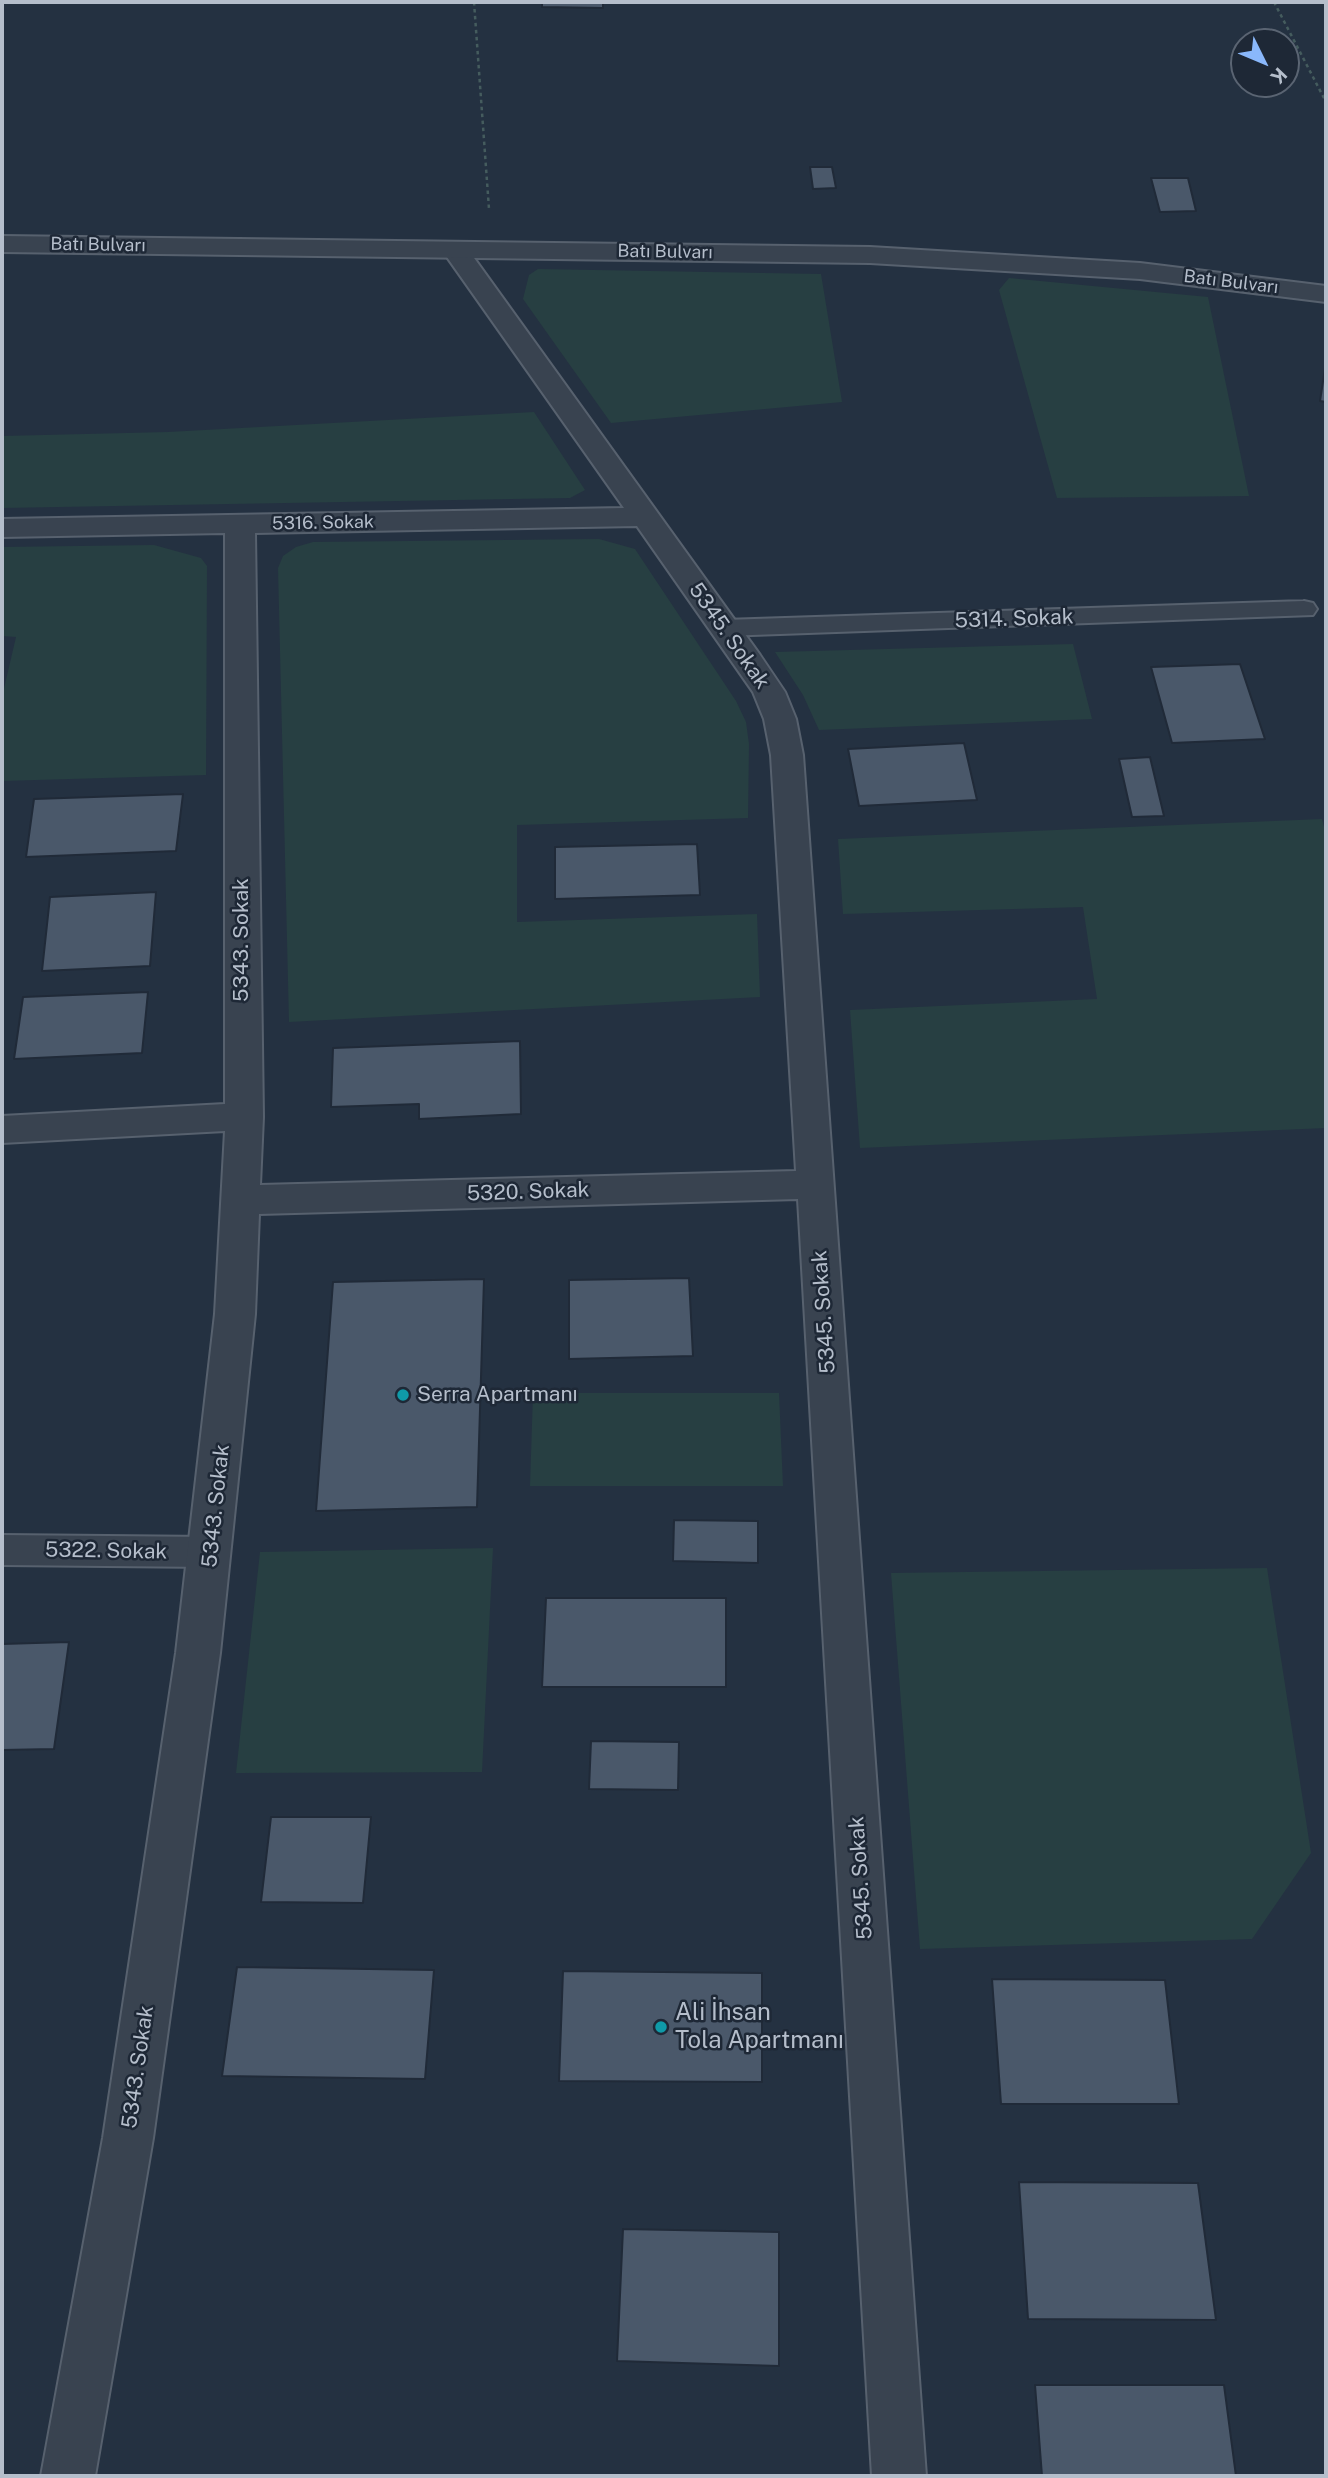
<!DOCTYPE html>
<meta charset="utf-8">
<style>
body{margin:0}
#map{position:relative;width:1328px;height:2478px;overflow:hidden;background:#243141;font-family:"Public Sans",sans-serif}
canvas{display:block}
.frame{position:absolute;inset:0;border:4px solid #b5becb;pointer-events:none}
.north{position:absolute;left:1230px;top:28px;width:70px;height:70px;box-sizing:border-box;background:#1e2836;border:2px solid #5a6472;border-radius:50%;rotate:133deg;font-size:19px;font-weight:700;line-height:28px;text-align:center;color:#b5becb}
.north::after{content:'';display:block;margin:auto;width:24px;height:32px;background:#8ab8fb;clip-path:polygon(50% 0,100% 100%,50% 72%,0 100%)}
</style>
<div id="map">
<canvas width="1328" height="2478"></canvas>
<div class="frame"></div>
<div class="north">K</div>
</div>
<script>
const ctx = document.querySelector('canvas').getContext('2d');
ctx.lineJoin = 'round';
function paint(path, color) { ctx.fillStyle = color; ctx.fill(path, 'evenodd'); }
const poly = rows => new Path2D(rows.map(r => 'M' + r).join(''));
function stroke(path, color, width, dash) { ctx.strokeStyle = color; ctx.lineWidth = width; ctx.lineCap = dash ? 'butt' : 'round'; ctx.setLineDash(dash || []); ctx.stroke(path); }
function drawText(font, color, halo, rows, align = 'center') {
  ctx.font = font + ' "Public Sans",sans-serif'; ctx.lineWidth = 5; ctx.setLineDash([]); ctx.textBaseline = 'middle'; ctx.strokeStyle = halo; ctx.fillStyle = color; for (const [text, x, y, turn = 0] of rows) {
    ctx.save(); ctx.translate(x, y); ctx.rotate((+turn || 0) * Math.PI / 180); ctx.textAlign = isNaN(turn) ? turn : align; if (halo) ctx.strokeText(text, 0, 0); ctx.fillText(text, 0, 0); ctx.restore();
  }
}
paint(poly([
 [538,269,821,274,842,402,611,423,523,299,529,275],
 [1009,278,1208,297,1249,496,1057,498,999,290],
 [534,412,585,490,570,498,2,508,2,436,168,432],
 [599,539,635,549,736,701,746,722,749,744,748,818,517,825,517,922,757,914,760,997,289,1022,278,568,283,556,296,547,313,542],
 [154,545,201,558,207,566,206,775,2,781,2,697,16,637,2,636,2,547],
 [1073,644,1092,719,819,730,803,695,775,652],
 [1322,819,1326,835,1326,1128,860,1148,850,1010,1097,999,1083,907,843,914,838,839],
 [533,1393,779,1393,783,1486,530,1486],
 [493,1548,482,1772,236,1773,260,1552],
 [1267,1568,1311,1853,1252,1939,920,1949,891,1573]
]), '#273f42');
const building = poly([
 [542,2,603,2,603,8,542,7,542,2],
 [810,167,832,167,836,188,813,189,810,167],
 [1151,178,1188,178,1196,211,1160,212,1151,178],
 [1326,362,1326,402,1320,401,1326,362],
 [1240,664,1265,739,1172,743,1151,667,1240,664],
 [964,743,977,800,859,806,848,749,964,743],
 [1150,757,1164,816,1132,817,1119,759,1150,757],
 [183,794,176,851,26,857,34,799,183,794],
 [697,844,700,895,555,899,555,847,697,844],
 [156,892,150,966,42,971,50,897,156,892],
 [148,992,142,1053,14,1059,23,997,148,992],
 [520,1041,521,1114,419,1119,419,1104,331,1107,333,1048,520,1041],
 [689,1278,693,1356,569,1359,569,1280,689,1278],
 [484,1279,477,1507,316,1511,333,1282,484,1279],
 [674,1520,758,1521,758,1563,673,1561,674,1520],
 [546,1598,726,1598,726,1687,542,1687,546,1598],
 [69,1642,54,1749,2,1750,2,1644,69,1642],
 [591,1741,679,1742,678,1790,589,1789,591,1741],
 [271,1817,371,1817,363,1903,261,1902,271,1817],
 [237,1967,434,1970,425,2079,222,2076,237,1967],
 [563,1971,762,1973,762,2082,559,2081,563,1971],
 [992,1979,1165,1980,1179,2104,1001,2104,992,1979],
 [1019,2182,1198,2183,1216,2320,1028,2319,1019,2182],
 [623,2229,779,2232,779,2366,617,2361,623,2229],
 [1035,2385,1224,2385,1236,2476,1042,2476,1035,2385]
]);
paint(building, '#4a586a');
stroke(building, '#202a38', 2);
const service = poly([
 [1304,601,1313,603,1317,609,1313,615,724,636,715,634,711,628,715,622,724,620,1304,601],
 [2,1535,211,1537,224,1541,229,1552,224,1563,211,1567,2,1565,2,1535]
]);
const minor = poly([
 [455,242,464,244,760,655,785,692,796,719,803,755,926,2476,872,2476,798,1199,259,1214,255,1314,220,1653,153,2138,95,2476,41,2476,103,2138,176,1653,215,1314,225,1131,2,1143,2,1116,225,1104,225,533,2,537,2,519,624,508,442,250,446,244,455,242],
 [637,526,753,692,764,719,771,755,796,1171,260,1185,263,1117,255,533,637,526]
]);
const tertiary = poly([
 [2,236,870,247,1140,263,1326,286,1326,302,1140,279,870,263,2,252,2,236]
]);
stroke(service, '#57616e', 4);
stroke(minor, '#57616e', 4);
stroke(tertiary, '#57616e', 4);
stroke(poly([
 [474,2,489,209],
 [1274,2,1326,102]
]), '#455c5e', 2.5, [3.5, 3.5]);
paint(service, '#394350');
paint(minor, '#394350');
paint(tertiary, '#394350');
for (const [x, y, r, color] of [
 [403,1395,7,"#0f9aa8"],
 [661,2027,7,"#0f9aa8"]
]) { const dot = new Path2D(); dot.arc(x, y, r, 0, 2 * Math.PI); ctx.fillStyle = color; ctx.fill(dot); stroke(dot, '#1e2836', 2.5); }
drawText('18px', '#b5becb', '#1e2836', [
 ["Batı Bulvarı",98,245,1],
 ["Batı Bulvarı",665,252,1],
 ["Batı Bulvarı",1231,282,7],
 ["5316. Sokak",323,523,-1]
]);
drawText('21px', '#b5becb', '#1e2836', [
 ["5314. Sokak",1014,619,-2],
 ["5345. Sokak",729,636,55],
 ["5343. Sokak",242,940,-90],
 ["5320. Sokak",528,1192,-2],
 ["5345. Sokak",824,1312,-94],
 ["5343. Sokak",216,1506,-84],
 ["5322. Sokak",106,1551,1],
 ["5345. Sokak",861,1878,-94],
 ["5343. Sokak",138,2067,-82]
]);
drawText('21px', '#b5becb', '#1e2836', [
 ["Serra Apartmanı",417,1395]
], 'left');
drawText('24px', '#b5becb', '#1e2836', [
 ["Ali İhsan",675,2013],
 ["Tola Apartmanı",675,2041]
], 'left');
</script>
